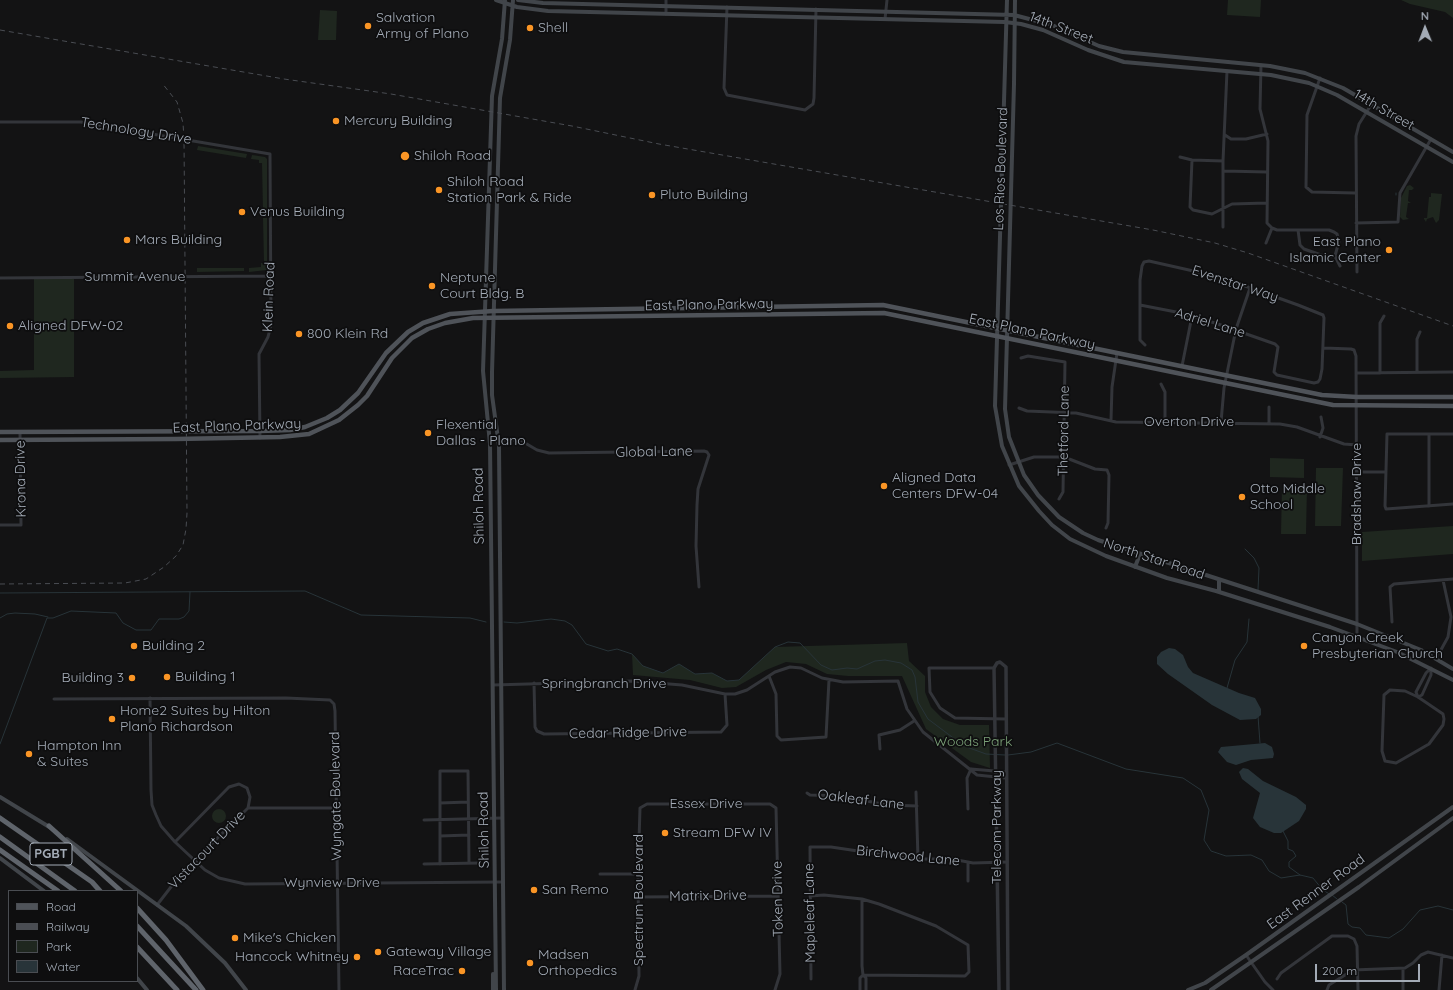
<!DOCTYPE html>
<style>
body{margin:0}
#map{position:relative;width:1453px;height:990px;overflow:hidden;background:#131314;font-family:Quicksand,sans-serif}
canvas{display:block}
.legend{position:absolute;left:8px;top:890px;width:130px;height:92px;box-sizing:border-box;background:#0e0e0f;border:1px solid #4a4d52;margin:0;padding:5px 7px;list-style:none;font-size:12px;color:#a3abb6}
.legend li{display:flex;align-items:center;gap:8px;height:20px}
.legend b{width:20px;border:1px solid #4a4d52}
.north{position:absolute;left:1405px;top:8px;width:40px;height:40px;-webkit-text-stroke:3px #0e0e0f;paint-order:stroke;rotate:359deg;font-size:11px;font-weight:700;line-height:16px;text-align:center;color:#a3abb6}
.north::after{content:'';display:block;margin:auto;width:14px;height:18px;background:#a3abb6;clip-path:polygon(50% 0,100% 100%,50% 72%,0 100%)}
.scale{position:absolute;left:1315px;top:964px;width:105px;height:18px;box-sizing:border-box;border:2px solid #a3abb6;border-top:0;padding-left:5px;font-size:12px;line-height:14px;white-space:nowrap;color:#a3abb6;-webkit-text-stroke:3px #0e0e0f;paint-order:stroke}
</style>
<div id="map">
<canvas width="1453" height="990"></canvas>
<ul class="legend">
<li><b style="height:5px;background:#4f5359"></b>Road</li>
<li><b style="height:5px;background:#4a4d53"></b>Railway</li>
<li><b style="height:11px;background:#1f271f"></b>Park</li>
<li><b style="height:11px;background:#283439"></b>Water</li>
</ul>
<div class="north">N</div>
<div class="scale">200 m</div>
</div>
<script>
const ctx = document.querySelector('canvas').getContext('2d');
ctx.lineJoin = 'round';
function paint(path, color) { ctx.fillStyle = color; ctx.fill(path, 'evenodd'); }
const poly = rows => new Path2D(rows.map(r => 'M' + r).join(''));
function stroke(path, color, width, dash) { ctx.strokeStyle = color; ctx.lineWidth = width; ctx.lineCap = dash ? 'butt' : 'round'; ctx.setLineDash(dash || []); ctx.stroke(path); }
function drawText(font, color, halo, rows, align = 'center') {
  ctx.font = font + ' Quicksand,sans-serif'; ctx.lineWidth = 3.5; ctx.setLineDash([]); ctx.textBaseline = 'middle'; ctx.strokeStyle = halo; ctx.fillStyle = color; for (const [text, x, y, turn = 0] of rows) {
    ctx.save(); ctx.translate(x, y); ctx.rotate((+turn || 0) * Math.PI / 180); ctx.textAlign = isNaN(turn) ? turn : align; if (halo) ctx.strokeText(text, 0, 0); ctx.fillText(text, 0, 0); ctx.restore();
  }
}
paint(poly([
 [1228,0,1261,0,1260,17,1227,15],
 [1401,0,1453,0,1453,18,1445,12,1410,4],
 [320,10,337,11,336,40,318,40],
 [198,146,247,154,246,158,197,150],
 [252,155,265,157,267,159,267,212,263,212,262,163,259,163,259,160,251,159],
 [1410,185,1414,188,1412,190,1409,190,1408,201,1411,203,1408,203,1406,217,1409,219,1403,220,1400,217,1401,198,1407,186],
 [1431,193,1442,194,1439,220,1436,223,1433,217,1427,219,1426,222,1424,219,1424,218,1427,218,1429,197,1431,197],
 [263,218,267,218,267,270,249,272,249,268,261,267,261,263,264,263],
 [197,268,244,268,244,271,197,272],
 [34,279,74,279,74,377,0,378,0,371,34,370],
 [1270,458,1304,459,1304,478,1270,477],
 [1316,468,1343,468,1341,526,1315,526],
 [1282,486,1307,486,1306,534,1281,534],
 [1453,526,1453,554,1362,561,1362,532],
 [907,643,909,661,925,676,925,692,931,707,943,719,960,725,989,725,990,768,971,762,926,729,902,676,848,676,827,674,806,664,786,662,766,670,736,687,722,688,690,680,633,675,632,654,643,666,663,673,679,664,695,674,712,673,727,681,739,680,775,647],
 '212 816a7 7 0 1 1 14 0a7 7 0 1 1-14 0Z'
]), '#1f271f');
paint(poly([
 [1169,648,1175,649,1183,655,1188,667,1193,673,1239,693,1255,698,1261,709,1261,715,1256,719,1240,720,1212,705,1168,674,1157,664,1157,657,1161,652],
 [1265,743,1272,747,1274,754,1273,758,1251,760,1236,765,1227,762,1218,752,1221,747],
 [1243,768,1248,769,1263,781,1296,797,1306,805,1306,809,1299,821,1281,833,1274,833,1260,827,1253,818,1260,793,1242,779,1239,772]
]), '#283439');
stroke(poly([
 [1396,195,1396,193],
 [1245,549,1254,558,1259,568,1258,590],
 [0,593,305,591,361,615,470,618,486,622],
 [0,618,7,614,15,613,35,614,48,617],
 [504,622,517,623,551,619,565,621,572,625,586,644,608,651,617,649,632,654,643,666,663,673,679,664,695,674,712,673,727,681,739,680,775,647,788,642,800,643,821,665,832,670,847,668,857,669,875,661,885,660,901,663,912,670,915,677,918,702,928,719,964,746,986,754,1005,755],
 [1227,688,1235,660,1247,642,1249,619],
 [1258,716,1260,743],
 [0,744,47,618,53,618,71,611,116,613,123,623,136,630,151,630,159,619,179,619,184,617,189,611,190,592],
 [1008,755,1031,752,1057,743,1126,769,1183,778,1201,790,1209,810,1204,840,1211,851,1226,856,1251,855,1262,860,1269,871,1281,878,1300,875,1313,878,1322,889,1329,894],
 [1283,831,1288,841,1288,849,1293,851,1296,856,1289,862,1289,867,1300,875],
 [1332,895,1337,899],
 [1342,902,1346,905,1348,924,1352,927,1360,928,1366,935,1389,938,1403,929,1420,910,1438,906,1453,910]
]), '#283439', 1);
stroke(poly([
 [727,7,724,88,727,95,805,110,813,104,814,98,816,9],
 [666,14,666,0],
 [885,19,887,0],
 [1261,65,1260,109,1268,141,1267,223,1272,228,1277,230,1329,230,1334,232,1337,234,1339,241,1335,256,1324,256,1304,249,1300,245,1298,230],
 [1320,78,1307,115,1306,187,1312,192,1355,193],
 [0,122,81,122,270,154,271,325,268,337,259,354,260,438],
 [1225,135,1231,139,1246,139,1267,134],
 [1180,157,1192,160,1223,161],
 [1192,160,1190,207,1193,210,1212,214,1232,204,1266,203],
 [1224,171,1267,172],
 [1356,223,1398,222,1400,193,1431,139],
 [1223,227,1223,161,1227,71],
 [1266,243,1272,228],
 [1335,256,1340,266],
 [1357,272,1356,136,1359,124,1371,105],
 [0,278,270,276],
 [1140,305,1176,312,1215,323,1275,344,1278,347,1274,372,1277,375,1314,383,1318,382,1320,379,1322,369,1324,318,1323,315,1298,305,1220,277,1149,261,1144,262,1142,266,1140,280,1140,340,1145,345],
 [1324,348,1351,349,1354,350,1356,356,1357,637],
 [1021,358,1028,356,1065,362,1063,492,1059,499],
 [1182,366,1192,316],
 [1417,372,1417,339,1420,332],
 [1356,373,1453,372],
 [1380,373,1380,323,1384,316],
 [1161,384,1165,392,1165,422],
 [1019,408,1027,411,1076,413,1116,422,1280,424,1297,427,1344,444,1357,445],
 [1111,420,1112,387,1117,353],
 [1221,422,1224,388,1236,329,1250,288],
 [1269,423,1269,407],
 [1429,434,1429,506],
 [1453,434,1387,434,1385,506,1386,509,1453,504],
 [1320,437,1323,428,1321,417],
 [490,440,520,440,537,450,549,453,704,451,707,452,709,455,698,489,697,505,696,546,699,587],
 [1009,465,1034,457,1064,457,1095,469,1107,470,1109,475,1108,523,1106,528],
 [1357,472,1386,472],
 [0,525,21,525,20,433],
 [1392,622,1390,587,1394,584,1453,579],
 [1436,659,1448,637,1451,617,1443,580],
 [994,668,929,668,930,692,940,708,955,718,1006,719],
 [1431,668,1431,675,1422,695,1418,697,1416,692,1426,673,1431,668],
 [769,676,776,694,777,736,781,740,826,737,829,680],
 [534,683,535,727,537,731,544,734,721,732,727,725,725,694],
 [493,685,632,681,682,685,725,694,735,694,747,690,775,672,790,667,801,668,822,678,843,682,898,681,907,709,923,732,977,775,1006,778],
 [1390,690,1405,691,1418,697,1443,714,1444,719,1443,725,1429,744,1396,763,1385,761,1382,751,1384,695,1390,690],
 [150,698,151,790,152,805,156,815,161,826,175,842,205,870,219,878,245,884,503,882],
 [54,699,286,698,330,700,334,704,335,711,339,990],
 [880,749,879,735,900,730,914,721],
 [971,769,1006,772],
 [916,792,918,859],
 [807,793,810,795,842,796,887,805,917,806],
 [440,803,468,802],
 [968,809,967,778,971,769],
 [424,820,502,818],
 [440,836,469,835],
 [175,842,229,787,239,784,247,788,250,797,248,808],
 [968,862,968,881],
 [424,864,480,863],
 [440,864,440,771,468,771,469,863],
 [600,874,638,874],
 [810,896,824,895,862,899,879,904,936,926,968,945,969,972,965,976,863,975],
 [638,897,778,896],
 [862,899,862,966,863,975,866,978,866,990],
 [157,905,181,874,248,808,336,808],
 [1246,955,1265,982,1273,990],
 [811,979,810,847,831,847,912,859,952,859,973,863,1007,862],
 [1277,979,1281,973,1332,936,1348,936,1354,939,1357,946,1358,990],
 [635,990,639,976,638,874,640,808,647,804,770,804,776,808,780,974,775,990],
 [860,990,860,978,863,975],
 [1327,990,1329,985,1353,970,1405,968,1413,963,1421,955,1428,952,1453,958],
 [1403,990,1403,969],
 [1439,990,1442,955]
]), '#33353a', 3);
stroke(poly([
 [999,990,994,668,997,663,1000,662,1006,667,1008,990]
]), '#33353a', 3.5);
stroke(poly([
 [496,0,517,7,548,11,1005,22,1021,24,1043,30,1088,50,1124,62,1271,75,1309,83,1337,95,1453,162],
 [518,0,543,3,1014,15,1052,25,1099,46,1123,52,1270,66,1305,73,1343,88,1453,152],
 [1007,0,995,406,1002,446,1019,486,1039,511,1052,525,1070,539,1106,556,1167,578,1216,591,1330,627,1397,652,1453,680],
 [1015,0,1014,84,1005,409,1009,437,1024,475,1038,495,1059,517,1083,533,1098,540,1357,624,1421,650,1453,669],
 [1135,567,1140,554],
 [1219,592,1219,581],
 [0,797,51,828],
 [67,839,186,926,225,963,246,990],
 [0,858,44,891],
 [137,978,147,990],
 [493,990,493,974],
 [496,990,490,444,483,371,492,96,502,39,505,0],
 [504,990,499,446,492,395,492,372,500,98,510,40,513,0],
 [1188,990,1205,983,1246,955,1453,807],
 [1211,990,1359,887,1453,818]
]), '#41454a', 4);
stroke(poly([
 [0,432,260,431,290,430,305,427,327,418,340,410,358,393,386,353,408,332,423,323,450,314,493,311,883,305,1322,395,1357,397,1453,397],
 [0,440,176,439,280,437,309,434,339,420,358,405,367,396,392,358,412,338,428,329,445,323,473,318,884,313,1333,405,1453,406]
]), '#4f5359', 4.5);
stroke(poly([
 [0,818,92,882,100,891],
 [49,826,121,891],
 [0,837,75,891],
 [0,850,58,891],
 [137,908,166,940,203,990],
 [137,926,196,990],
 [137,947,177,990]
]), '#5f646b', 5);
stroke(poly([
 [0,30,284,79,391,94,572,126,659,144,1153,230,1215,243,1248,253,1453,326],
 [0,584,125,583,146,579,164,567,176,556,183,545,186,529,187,513,184,139,183,123,177,102,162,83]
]), '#4a4d53', 1, [5, 4]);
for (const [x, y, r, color] of [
 [368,26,4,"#fa9525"],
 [530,28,4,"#fa9525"],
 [336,121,4,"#fa9525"],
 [405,156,5,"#fa9525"],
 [439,190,4,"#fa9525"],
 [652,195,4,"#fa9525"],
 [242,212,4,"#fa9525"],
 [127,240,4,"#fa9525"],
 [1389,250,4,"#fa9525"],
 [432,286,4,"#fa9525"],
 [10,326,4,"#fa9525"],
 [299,334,4,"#fa9525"],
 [428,433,4,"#fa9525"],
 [884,486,4,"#fa9525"],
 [1242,497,4,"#fa9525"],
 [134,646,4,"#fa9525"],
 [1304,646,4,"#fa9525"],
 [167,677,4,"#fa9525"],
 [132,678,4,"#fa9525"],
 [112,719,4,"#fa9525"],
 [29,754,4,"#fa9525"],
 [665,833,4,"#fa9525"],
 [534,890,4,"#fa9525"],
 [235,938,4,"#fa9525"],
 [378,952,4,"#fa9525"],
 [357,957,4,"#fa9525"],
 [530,963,4,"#fa9525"],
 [462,971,4,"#fa9525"]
]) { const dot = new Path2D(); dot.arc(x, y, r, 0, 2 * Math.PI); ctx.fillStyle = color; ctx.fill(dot); stroke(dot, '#0e0e0f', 1.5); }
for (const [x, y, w] of [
 [51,854,42]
]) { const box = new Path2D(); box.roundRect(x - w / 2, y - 11, w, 22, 3); ctx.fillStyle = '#0e0e0f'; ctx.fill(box); stroke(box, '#a3abb6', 1); }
drawText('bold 13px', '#a3abb6', null, [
 ["PGBT",51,854]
]);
drawText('14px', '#a3abb6', '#0e0e0f', [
 ["Salvation",376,18],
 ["Army of Plano",376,34],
 ["Shell",538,28],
 ["Mercury Building",344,121],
 ["Shiloh Road",414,156],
 ["Shiloh Road",447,182],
 ["Station Park & Ride",447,198],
 ["Pluto Building",660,195],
 ["Venus Building",250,212],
 ["Mars Building",135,240],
 ["East Plano",1381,242,"right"],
 ["Islamic Center",1381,258,"right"],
 ["Neptune",440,278],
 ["Court Bldg. B",440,294],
 ["Aligned DFW-02",18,326],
 ["800 Klein Rd",307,334],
 ["Flexential",436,425],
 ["Dallas - Plano",436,441],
 ["Aligned Data",892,478],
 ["Centers DFW-04",892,494],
 ["Otto Middle",1250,489],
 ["School",1250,505],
 ["Canyon Creek",1312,638],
 ["Presbyterian Church",1312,654],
 ["Building 2",142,646],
 ["Building 1",175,677],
 ["Building 3",124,678,"right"],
 ["Home2 Suites by Hilton",120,711],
 ["Plano Richardson",120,727],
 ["Hampton Inn",37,746],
 ["& Suites",37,762],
 ["Stream DFW IV",673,833],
 ["San Remo",542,890],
 ["Mike's Chicken",243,938],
 ["Gateway Village",386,952],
 ["Madsen",538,955],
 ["Orthopedics",538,971],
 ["Hancock Whitney",349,957,"right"],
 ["RaceTrac",454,971,"right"]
], 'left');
drawText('14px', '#a3abb6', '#0e0e0f', [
 ["14th Street",1061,28,21],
 ["14th Street",1384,110,30],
 ["Technology Drive",136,131,9],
 ["Los Rios Boulevard",1001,169,-88],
 ["Summit Avenue",135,277],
 ["Evenstar Way",1235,284,18],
 ["Klein Road",269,297,-88],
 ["East Plano Parkway",709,305,-1],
 ["Adriel Lane",1210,323,17],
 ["East Plano Parkway",1032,332,12],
 ["Overton Drive",1189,422],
 ["East Plano Parkway",237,426,-2],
 ["Thetford Lane",1064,431,-89],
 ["Global Lane",654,452,-1],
 ["Krona Drive",21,479,-91],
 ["Bradshaw Drive",1357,494,-90],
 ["Shiloh Road",479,506,-91],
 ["North Star Road",1154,559,18],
 ["Springbranch Drive",604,684],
 ["Cedar Ridge Drive",628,733,-1],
 ["Wyngate Boulevard",336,796,-91],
 ["Oakleaf Lane",861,800,7],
 ["Essex Drive",706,804],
 ["Telecom Parkway",997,827,-90],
 ["Shiloh Road",484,830,-91],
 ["Vistacourt Drive",207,850,-46],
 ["Birchwood Lane",908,856,6],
 ["Wynview Drive",332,883],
 ["East Renner Road",1316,892,-36],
 ["Matrix Drive",708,896,-1],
 ["Token Drive",778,899,-91],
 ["Spectrum Boulevard",639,900,-90],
 ["Mapleleaf Lane",810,913,-91]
]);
drawText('14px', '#7ca279', '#0e0e0f', [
 ["Woods Park",973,742]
]);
</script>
